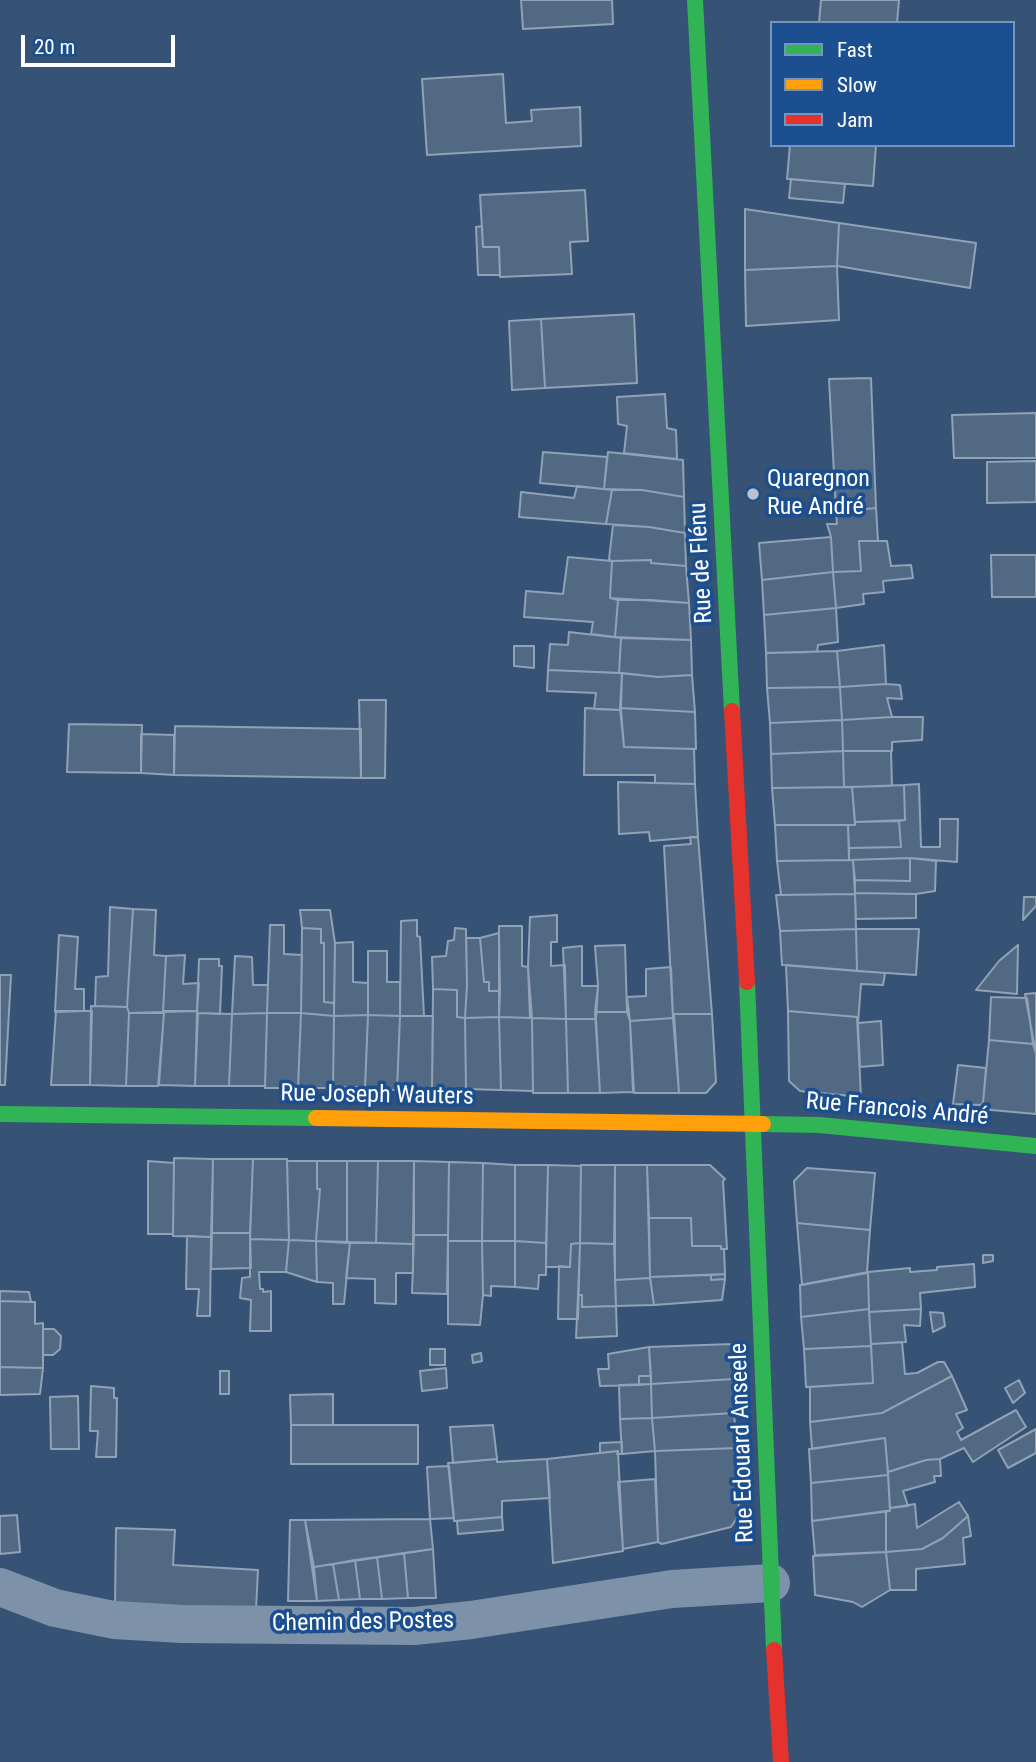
<!DOCTYPE html>
<meta charset="utf-8">
<style>
body{margin:0}
#map{position:relative;width:1036px;height:1762px;overflow:hidden;background:#365274;font-family:"Roboto Condensed",sans-serif}
canvas{display:block}
.legend{position:absolute;left:770px;top:21px;width:245px;height:126px;box-sizing:border-box;background:#1b4f8f;border:2px solid #7695bc;margin:0;padding:9px 12px;list-style:none;font-size:21px;color:#fff}
.legend li{display:flex;align-items:center;gap:14px;height:35px}
.legend b{width:35px;border:2px solid #7695bc}
.scale{position:absolute;left:21px;top:35px;width:154px;height:32px;box-sizing:border-box;border:4px solid #fff;border-top:0;padding-left:9px;font-size:21px;line-height:24px;white-space:nowrap;color:#fff;-webkit-text-stroke:5px #1b4f8f;paint-order:stroke}
</style>
<div id="map">
<canvas width="1036" height="1762"></canvas>
<ul class="legend">
<li><b style="height:9px;background:#30b455"></b>Fast</li>
<li><b style="height:9px;background:#ff9f0a"></b>Slow</li>
<li><b style="height:9px;background:#e5322d"></b>Jam</li>
</ul>
<div class="scale">20 m</div>
</div>
<script>
const ctx = document.querySelector('canvas').getContext('2d');
ctx.lineJoin = 'round';
function paint(path, color) { ctx.fillStyle = color; ctx.fill(path, 'evenodd'); }
const poly = rows => new Path2D(rows.map(r => 'M' + r).join(''));
function stroke(path, color, width, dash) { ctx.strokeStyle = color; ctx.lineWidth = width; ctx.lineCap = dash ? 'butt' : 'round'; ctx.setLineDash(dash || []); ctx.stroke(path); }
function drawText(font, color, halo, rows, align = 'center') {
  ctx.font = font + ' "Roboto Condensed",sans-serif'; ctx.lineWidth = 7; ctx.setLineDash([]); ctx.textBaseline = 'middle'; ctx.strokeStyle = halo; ctx.fillStyle = color; for (const [text, x, y, turn = 0] of rows) {
    ctx.save(); ctx.translate(x, y); ctx.rotate((+turn || 0) * Math.PI / 180); ctx.textAlign = isNaN(turn) ? turn : align; if (halo) ctx.strokeText(text, 0, 0); ctx.fillText(text, 0, 0); ctx.restore();
  }
}
const building = poly([
 [521,0,612,0,613,24,523,29,521,0],
 [821,0,899,0,897,23,819,23,821,0],
 [503,74,506,123,532,121,531,110,580,107,581,146,427,155,422,79,503,74],
 [790,145,876,145,873,186,787,179,790,145],
 [791,179,845,184,843,203,789,198,791,179],
 [585,190,588,241,570,242,572,274,500,277,499,247,483,247,480,195,585,190],
 [745,209,839,223,837,266,745,270,745,209],
 [839,223,976,243,970,288,837,266,839,223],
 [482,226,483,247,499,247,500,275,478,275,476,227,482,226],
 [837,266,839,320,746,326,745,270,837,266],
 [634,314,637,383,545,388,541,319,634,314],
 [541,319,545,388,512,390,509,321,541,319],
 [871,378,876,508,836,512,829,379,871,378],
 [665,394,667,428,676,430,677,459,624,453,627,426,618,424,617,397,665,394],
 [1036,413,1036,458,954,458,952,415,1036,413],
 [543,452,607,457,604,489,540,483,543,452],
 [608,452,683,460,684,497,642,490,604,489,608,452],
 [1036,461,1036,502,987,503,987,462,1036,461],
 [577,486,612,490,606,524,519,517,521,492,574,498,577,486],
 [612,490,642,490,684,497,685,533,649,527,606,524,612,490],
 [876,508,878,541,859,541,861,571,833,572,831,537,827,524,837,524,836,512,876,508],
 [613,525,649,527,685,533,686,566,651,563,651,560,612,561,609,559,613,525],
 [831,537,833,572,762,580,759,543,831,537],
 [859,541,887,541,891,566,911,565,913,578,883,581,884,592,863,594,864,604,836,608,833,572,861,571,859,541],
 [991,555,1036,555,1036,597,992,597,991,555],
 [568,557,612,561,610,598,618,600,615,637,591,634,593,622,524,617,526,591,563,594,568,557],
 [651,560,651,563,686,566,689,603,610,598,612,561,651,560],
 [833,572,836,608,764,615,762,580,833,572],
 [618,600,651,600,689,603,691,640,615,637,618,600],
 [836,608,838,642,818,645,817,652,766,653,764,615,836,608],
 [569,632,621,638,619,673,548,670,550,644,568,645,569,632],
 [621,638,691,640,692,675,658,677,619,673,621,638],
 [884,645,886,684,840,687,837,651,884,645],
 [514,646,534,646,534,668,514,666,514,646],
 [837,651,840,687,767,688,766,653,837,651],
 [548,670,622,673,621,710,594,709,596,693,547,691,548,670],
 [622,673,658,677,692,675,695,712,620,708,622,673],
 [886,684,900,685,902,699,887,698,892,717,842,720,840,687,886,684],
 [840,687,842,720,770,723,767,688,840,687],
 [359,700,386,700,385,778,361,778,359,700],
 [585,708,621,710,624,747,694,749,695,784,655,783,655,775,584,775,585,708],
 [620,708,695,712,696,749,624,747,620,708],
 [892,717,923,717,922,740,892,742,892,751,843,751,842,720,892,717],
 [842,720,843,751,771,754,770,723,842,720],
 [69,724,142,725,141,773,67,772,69,724],
 [175,726,361,729,361,778,174,775,175,726],
 [141,734,174,735,174,775,141,773,141,734],
 [843,751,844,787,772,788,771,754,843,751],
 [843,751,891,751,892,786,844,787,843,751],
 [618,782,695,784,698,837,650,841,649,832,619,834,618,782],
 [919,784,921,847,940,847,940,819,958,819,957,862,910,858,849,860,849,848,901,847,899,821,905,820,904,785,919,784],
 [904,785,905,820,855,822,852,787,904,785],
 [852,787,855,825,775,825,772,788,852,787],
 [899,821,901,847,849,848,848,825,855,825,855,822,899,821],
 [775,825,848,825,849,860,777,861,775,825],
 [690,837,698,837,712,1014,674,1014,673,1018,664,846,691,844,690,837],
 [910,858,936,861,935,891,916,894,855,893,855,880,910,881,910,858],
 [910,858,910,881,855,880,853,860,849,860,910,858],
 [853,860,855,894,781,895,777,861,853,860],
 [855,893,916,894,916,918,856,919,855,893],
 [855,894,856,929,780,931,776,895,855,894],
 [1024,897,1036,897,1036,906,1023,920,1024,897],
 [110,907,133,909,127,1007,95,1006,96,977,108,976,110,907],
 [133,909,156,910,154,955,166,956,163,1012,129,1013,127,1007,133,909],
 [300,910,330,910,335,943,334,1003,324,1002,324,943,321,943,321,929,302,928,300,910],
 [557,915,557,942,551,942,551,966,565,965,566,1019,532,1018,528,967,530,917,557,915],
 [417,920,417,936,420,937,424,1016,400,1016,401,921,417,920],
 [270,925,284,925,284,954,302,955,301,1013,267,1013,270,925],
 [499,926,522,926,522,966,528,967,530,1018,499,1017,499,926],
 [302,928,321,929,321,943,324,943,324,1002,334,1003,334,1016,301,1013,302,928],
 [455,928,466,929,467,985,465,1018,457,1017,457,990,433,989,432,957,446,956,448,941,454,940,455,928],
 [856,929,857,971,782,965,780,931,856,929],
 [856,929,919,929,916,975,857,971,856,929],
 [499,933,500,991,489,991,489,982,484,982,480,938,499,933],
 [59,935,78,937,75,989,84,989,84,1011,55,1012,59,935],
 [466,938,480,938,484,982,489,982,489,991,500,991,499,1017,465,1018,467,985,466,938],
 [353,942,353,982,368,983,368,1015,334,1016,335,943,353,942],
 [625,945,627,1012,595,1012,598,986,595,946,625,945],
 [1018,945,1017,994,976,990,999,961,1018,945],
 [582,946,582,986,598,986,596,1019,566,1019,563,948,582,946],
 [368,951,387,951,387,982,400,982,400,1016,368,1015,368,951],
 [185,955,183,984,199,983,197,1011,163,1012,166,956,185,955],
 [235,956,252,957,253,985,268,985,267,1013,232,1014,235,956],
 [199,959,219,959,219,966,222,966,220,1014,198,1013,197,1011,199,959],
 [786,965,885,973,883,985,861,984,858,1023,857,1017,788,1011,786,965],
 [671,967,673,1018,630,1021,627,997,646,996,646,969,671,967],
 [0,975,11,975,5,1085,0,1085,0,975],
 [433,989,457,990,457,1017,465,1018,466,1089,432,1089,433,989],
 [1036,993,1036,1054,1025,994,1036,993],
 [991,997,1027,998,1033,1044,989,1040,991,997],
 [91,1006,127,1007,129,1013,126,1086,90,1085,91,1006],
 [56,1011,92,1011,90,1085,51,1085,56,1011],
 [164,1011,197,1011,195,1086,159,1085,164,1011],
 [788,1011,857,1017,861,1097,800,1091,789,1081,788,1011],
 [595,1012,627,1012,630,1021,633,1092,600,1093,595,1012],
 [129,1013,164,1013,158,1086,126,1086,129,1013],
 [198,1013,232,1014,229,1086,195,1086,198,1013],
 [267,1013,301,1013,298,1088,265,1088,267,1013],
 [267,1013,265,1086,229,1086,232,1014,267,1013],
 [301,1013,334,1016,333,1088,298,1088,301,1013],
 [674,1014,712,1014,716,1082,706,1093,679,1093,674,1014],
 [368,1015,400,1016,397,1090,365,1089,368,1015],
 [368,1015,365,1087,333,1087,334,1016,368,1015],
 [400,1016,433,1016,432,1089,397,1090,400,1016],
 [499,1017,532,1018,533,1091,501,1090,499,1017],
 [499,1017,501,1090,466,1089,465,1018,499,1017],
 [532,1018,566,1019,568,1093,533,1093,532,1018],
 [673,1018,679,1093,634,1093,630,1021,673,1018],
 [566,1019,596,1019,600,1093,568,1093,566,1019],
 [881,1021,883,1065,860,1067,858,1023,881,1021],
 [989,1040,1033,1044,1036,1054,1036,1114,980,1109,983,1103,989,1040],
 [958,1065,986,1068,983,1103,980,1105,953,1104,958,1065],
 [174,1158,213,1159,211,1237,173,1236,174,1158],
 [213,1159,253,1159,250,1233,212,1233,213,1159],
 [253,1159,287,1159,289,1240,250,1239,253,1159],
 [148,1161,174,1163,173,1234,148,1234,148,1161],
 [287,1161,317,1161,317,1189,320,1189,316,1241,289,1240,287,1161],
 [317,1161,347,1161,347,1243,316,1241,320,1189,317,1189,317,1161],
 [347,1161,378,1161,376,1243,347,1243,347,1161],
 [378,1161,414,1161,413,1244,376,1243,378,1161],
 [414,1161,449,1162,448,1235,414,1235,414,1161],
 [449,1162,483,1163,482,1241,448,1241,449,1162],
 [483,1163,515,1165,515,1241,482,1241,483,1163],
 [515,1165,548,1165,546,1243,515,1241,515,1165],
 [548,1165,581,1166,580,1243,571,1244,570,1267,546,1267,548,1165],
 [581,1165,615,1165,614,1244,580,1243,581,1165],
 [615,1165,647,1165,650,1278,615,1280,615,1165],
 [647,1165,710,1165,725,1179,723,1181,727,1249,721,1249,721,1246,692,1246,691,1218,649,1218,647,1165],
 [807,1168,875,1173,870,1230,797,1223,794,1181,807,1168],
 [649,1218,691,1218,692,1246,721,1246,721,1249,724,1249,725,1274,650,1277,649,1218],
 [797,1223,870,1230,867,1273,802,1285,797,1223],
 [212,1233,250,1233,251,1268,211,1269,212,1233],
 [414,1235,448,1235,447,1294,412,1293,414,1235],
 [187,1236,211,1237,210,1316,197,1316,199,1289,186,1289,187,1236],
 [250,1239,289,1240,286,1272,259,1272,260,1289,263,1289,263,1292,271,1291,271,1331,250,1331,251,1300,240,1298,242,1278,250,1277,250,1239],
 [289,1240,316,1241,317,1282,286,1272,289,1240],
 [316,1241,350,1242,344,1304,333,1304,333,1283,317,1282,316,1241],
 [448,1241,482,1241,483,1295,480,1325,448,1324,448,1241],
 [482,1241,515,1241,515,1287,491,1286,491,1296,483,1295,482,1241],
 [515,1241,546,1243,546,1275,539,1275,538,1289,515,1287,515,1241],
 [350,1242,413,1244,413,1273,396,1273,396,1304,375,1303,375,1279,346,1278,350,1242],
 [580,1243,578,1319,558,1319,559,1266,570,1267,571,1244,580,1243],
 [580,1243,614,1244,616,1306,582,1307,582,1295,578,1295,580,1243],
 [983,1255,993,1255,993,1261,983,1263,983,1255],
 [974,1264,975,1287,920,1293,921,1309,869,1312,868,1272,910,1268,910,1272,937,1270,937,1267,974,1264],
 [868,1272,869,1309,801,1317,800,1285,868,1272],
 [725,1274,725,1279,711,1280,711,1275,725,1274],
 [711,1275,711,1280,725,1279,722,1300,654,1305,650,1277,711,1275],
 [650,1278,654,1305,616,1306,615,1280,650,1278],
 [0,1291,29,1292,31,1302,0,1301,0,1291],
 [578,1295,582,1295,582,1307,616,1306,617,1336,576,1338,578,1295],
 [0,1301,35,1302,35,1324,43,1323,43,1368,0,1367,0,1301],
 [869,1309,871,1346,804,1349,801,1317,869,1309],
 [921,1309,920,1326,904,1325,906,1342,871,1344,869,1312,921,1309],
 [930,1312,943,1313,945,1326,933,1332,930,1312],
 [43,1329,54,1329,61,1336,60,1349,53,1355,43,1355,43,1329],
 [902,1342,905,1374,917,1373,938,1362,944,1362,952,1376,882,1413,810,1422,810,1387,873,1383,871,1344,902,1342],
 [732,1344,734,1379,651,1384,649,1347,732,1344],
 [871,1346,873,1383,806,1387,804,1349,871,1346],
 [649,1347,651,1376,639,1376,639,1385,600,1386,598,1369,609,1369,608,1354,649,1347],
 [430,1349,445,1349,445,1365,430,1365,430,1349],
 [481,1353,482,1361,473,1363,472,1355,481,1353],
 [0,1367,43,1368,40,1394,0,1395,0,1367],
 [446,1368,447,1388,422,1391,420,1371,446,1368],
 [220,1371,229,1371,229,1394,220,1394,220,1371],
 [639,1376,651,1376,651,1384,639,1385,639,1376],
 [952,1376,967,1410,956,1414,963,1428,957,1432,961,1440,1016,1410,1026,1427,973,1462,964,1448,940,1459,926,1460,888,1472,885,1438,812,1449,810,1422,882,1413,952,1376],
 [734,1379,734,1413,652,1418,651,1384,734,1379],
 [1019,1380,1025,1393,1013,1403,1005,1388,1019,1380],
 [651,1384,652,1418,620,1419,619,1385,651,1384],
 [91,1386,114,1388,114,1398,117,1398,116,1457,96,1457,98,1431,90,1431,91,1386],
 [333,1394,333,1425,291,1425,290,1395,333,1394],
 [78,1396,79,1449,51,1449,50,1397,78,1396],
 [734,1413,737,1448,655,1451,652,1418,734,1413],
 [652,1418,655,1451,622,1454,620,1419,652,1418],
 [291,1425,418,1425,418,1464,291,1464,291,1425],
 [493,1425,497,1459,453,1463,450,1427,493,1425],
 [1036,1429,1036,1453,1008,1468,998,1450,1036,1429],
 [885,1438,888,1475,811,1483,809,1449,885,1438],
 [622,1442,622,1454,617,1454,618,1451,600,1453,600,1443,622,1442],
 [737,1448,739,1515,731,1527,662,1544,658,1542,655,1451,737,1448],
 [618,1451,623,1551,553,1563,547,1459,618,1451],
 [497,1459,497,1462,547,1459,550,1498,502,1501,502,1517,454,1521,448,1463,497,1459],
 [940,1459,941,1476,934,1476,935,1482,903,1491,908,1506,890,1508,888,1472,926,1460,940,1459],
 [449,1466,454,1518,430,1519,427,1467,449,1466],
 [888,1475,890,1511,812,1521,811,1483,888,1475],
 [655,1479,658,1542,623,1549,618,1482,655,1479],
 [959,1502,968,1516,943,1538,922,1549,886,1552,886,1511,890,1511,890,1508,915,1504,917,1528,959,1502],
 [886,1511,886,1552,815,1555,812,1521,886,1511],
 [17,1515,20,1552,0,1554,0,1516,17,1515],
 [968,1516,971,1536,963,1538,965,1564,916,1569,916,1590,890,1590,886,1552,922,1549,943,1538,968,1516],
 [502,1517,503,1530,458,1534,457,1521,502,1517],
 [430,1519,433,1549,314,1567,305,1520,430,1519],
 [290,1520,305,1520,317,1601,288,1601,290,1520],
 [116,1528,175,1530,173,1565,258,1570,256,1610,115,1603,116,1528],
 [433,1549,436,1598,408,1598,404,1553,433,1549],
 [886,1552,890,1590,862,1607,853,1602,815,1595,813,1556,886,1552],
 [404,1553,408,1598,382,1599,377,1557,404,1553],
 [377,1557,382,1599,360,1599,355,1560,377,1557],
 [355,1560,360,1599,339,1600,333,1564,355,1560],
 [333,1564,339,1600,317,1601,314,1567,333,1564]
]);
paint(building, '#526984');
stroke(building, '#92a2b6', 2);
stroke(poly([
 [0,1587,55,1608,114,1620,182,1624,414,1626,471,1620,672,1589,771,1583]
]), '#7d92a8', 38);
stroke(poly([
 [695,0,732,711],
 [747,982,774,1650],
 [0,1114,316,1118],
 [763,1124,819,1125,1036,1146]
]), '#30b455', 16);
stroke(poly([
 [316,1118,763,1124]
]), '#ff9f0a', 16);
stroke(poly([
 [732,711,747,982],
 [774,1650,781,1762]
]), '#e5322d', 16);
for (const [x, y, r, color] of [
 [753,494,7,"#b9c2ce"]
]) { const dot = new Path2D(); dot.arc(x, y, r, 0, 2 * Math.PI); ctx.fillStyle = color; ctx.fill(dot); stroke(dot, '#1b4f8f', 2.5); }
drawText('24px', '#fff', '#1b4f8f', [
 ["Quaregnon",767,480],
 ["Rue André",767,508]
], 'left');
drawText('24px', '#fff', '#1b4f8f', [
 ["Rue de Flénu",702,563,-93],
 ["Rue Joseph Wauters",377,1096,1],
 ["Rue Francois André",897,1110,5],
 ["Rue Edouard Anseele",743,1443,-92],
 ["Chemin des Postes",363,1623,-1]
]);
</script>
